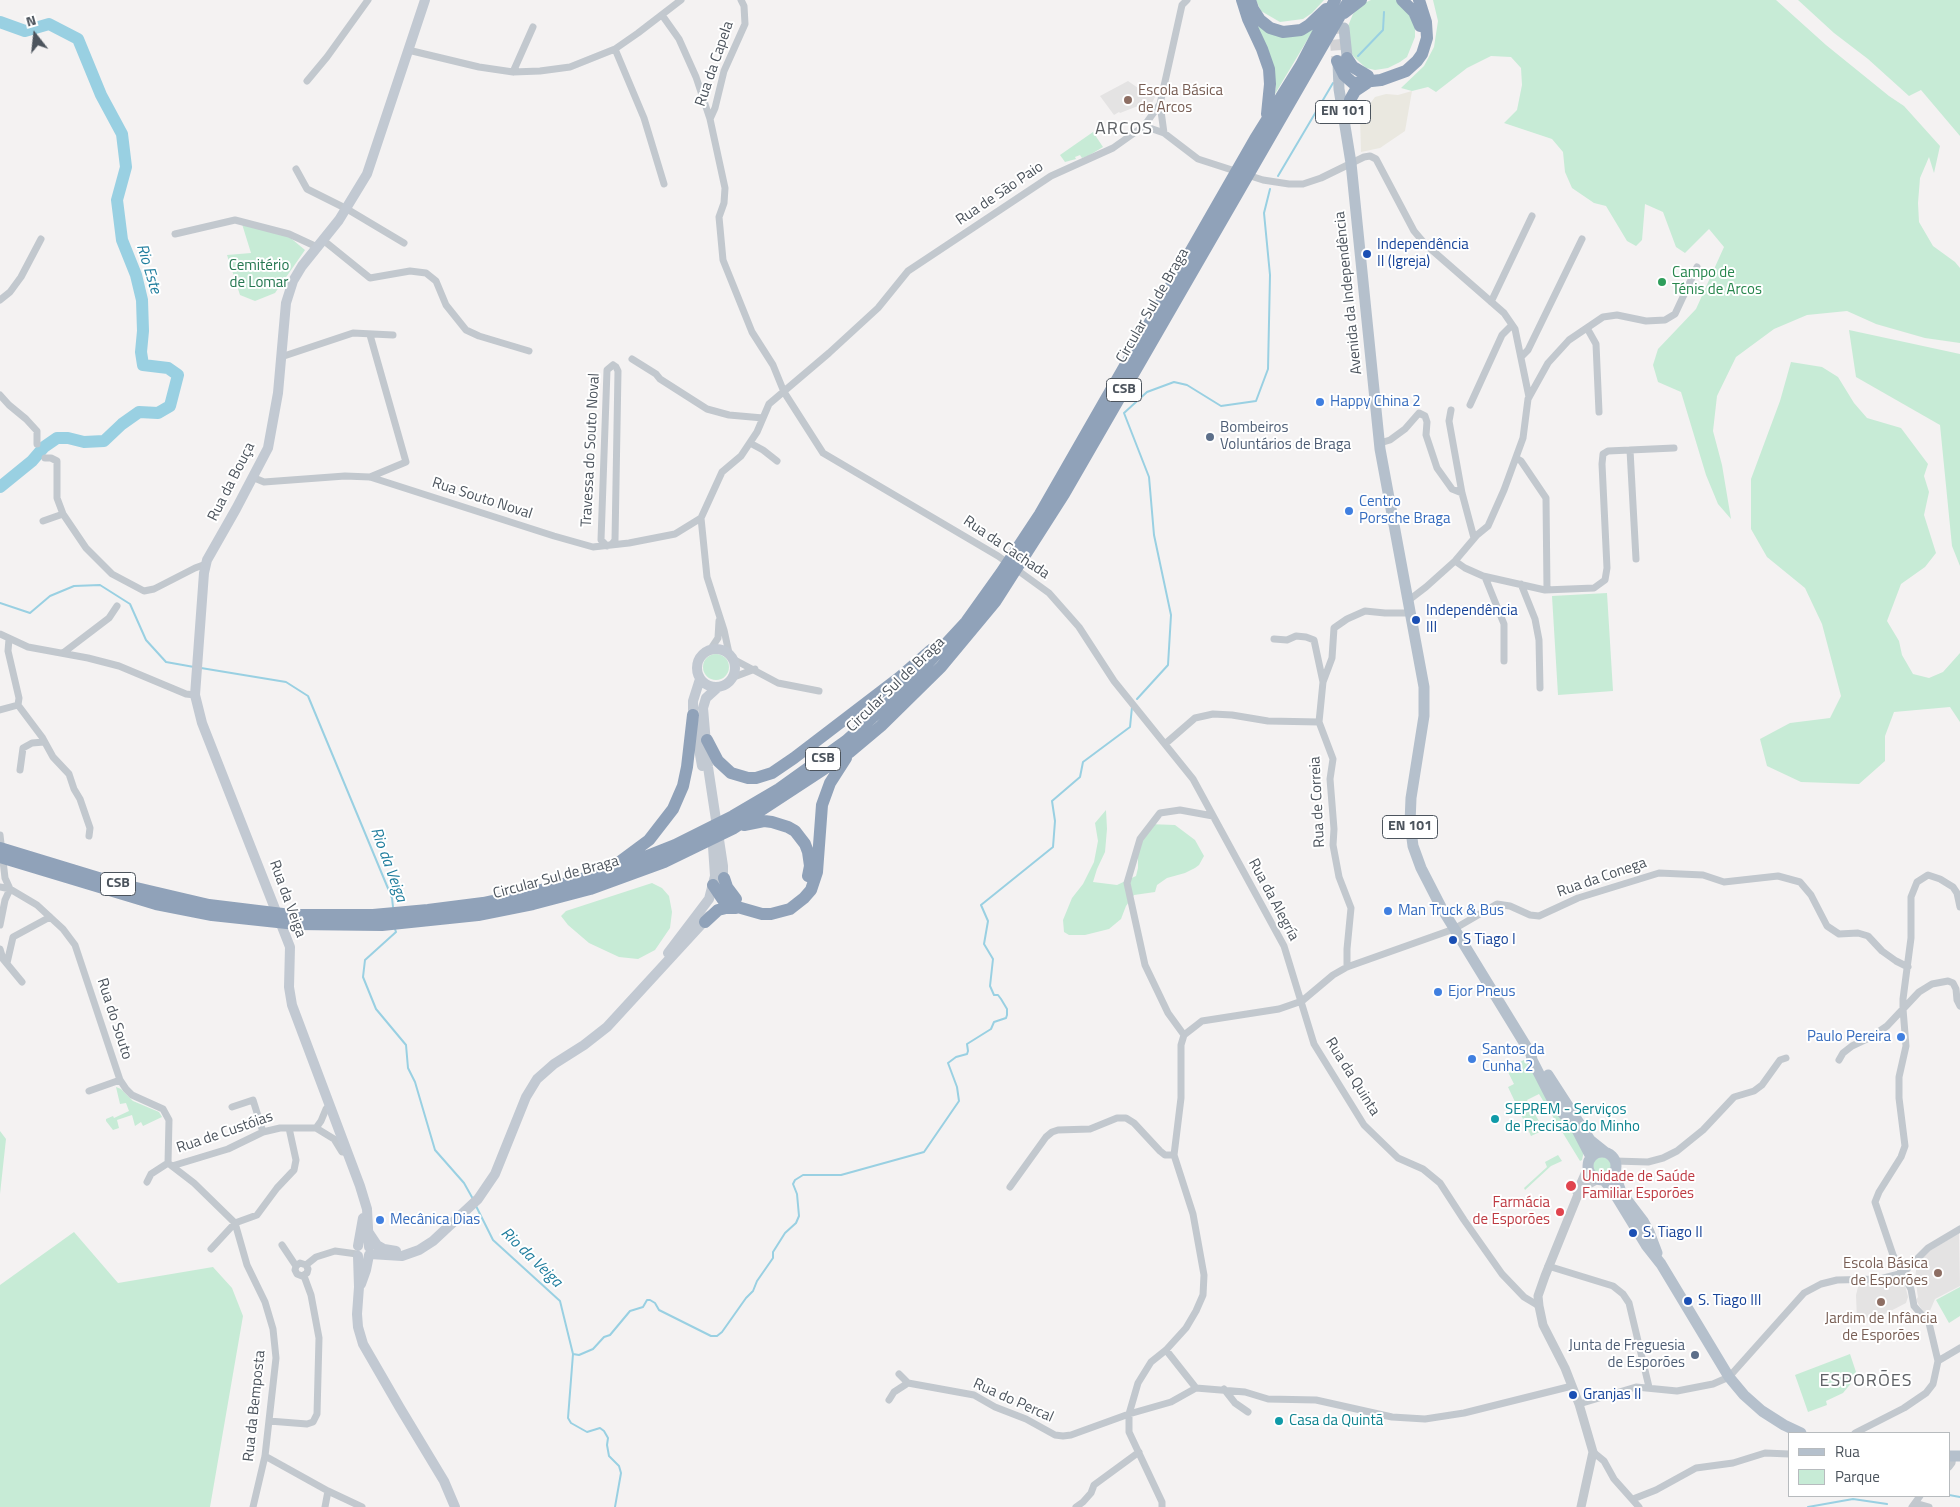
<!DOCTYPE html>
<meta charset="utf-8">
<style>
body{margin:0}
#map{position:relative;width:1960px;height:1507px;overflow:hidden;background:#f4f2f2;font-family:"Titillium Web",sans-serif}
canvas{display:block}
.legend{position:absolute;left:1788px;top:1432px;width:162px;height:65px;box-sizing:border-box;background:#fff;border:1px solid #b7bbbe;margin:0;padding:6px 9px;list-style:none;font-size:15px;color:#4c545d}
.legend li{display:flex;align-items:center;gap:10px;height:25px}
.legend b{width:25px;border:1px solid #b7bbbe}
.north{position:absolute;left:10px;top:10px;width:50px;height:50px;-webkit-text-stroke:4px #fff;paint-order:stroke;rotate:344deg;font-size:14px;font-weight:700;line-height:20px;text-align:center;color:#4c545d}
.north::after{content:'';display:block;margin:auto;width:18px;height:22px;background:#4c545d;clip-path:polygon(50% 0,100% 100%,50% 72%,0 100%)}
</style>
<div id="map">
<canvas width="1960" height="1507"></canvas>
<ul class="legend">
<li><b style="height:6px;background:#b5c0cc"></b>Rua</li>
<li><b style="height:14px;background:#c7ebd6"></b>Parque</li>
</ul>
<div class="north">N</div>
</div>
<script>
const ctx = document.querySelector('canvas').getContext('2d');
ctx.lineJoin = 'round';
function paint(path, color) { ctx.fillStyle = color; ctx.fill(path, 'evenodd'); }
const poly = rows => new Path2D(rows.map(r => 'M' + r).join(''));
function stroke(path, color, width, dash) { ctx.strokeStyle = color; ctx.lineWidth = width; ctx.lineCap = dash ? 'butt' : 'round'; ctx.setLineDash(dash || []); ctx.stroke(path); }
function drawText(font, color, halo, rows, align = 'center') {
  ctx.font = font + ' "Titillium Web",sans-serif'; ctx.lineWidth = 4; ctx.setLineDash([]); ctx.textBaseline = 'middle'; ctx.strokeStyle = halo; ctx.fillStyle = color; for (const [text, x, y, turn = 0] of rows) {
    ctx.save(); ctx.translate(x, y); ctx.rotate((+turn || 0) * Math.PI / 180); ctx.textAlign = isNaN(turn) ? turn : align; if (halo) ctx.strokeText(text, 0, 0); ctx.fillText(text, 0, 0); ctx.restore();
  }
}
paint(poly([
 [1412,91,1405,131,1380,148,1361,152,1360,117,1375,97,1386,94,1398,95]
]), '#eae8e0');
paint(poly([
 [1128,81,1138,88,1156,95,1151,105,1142,115,1138,106,1120,113,1119,112,1114,115,1100,96],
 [1959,1233,1960,1286,1935,1299,1929,1313,1923,1312,1916,1300,1918,1297,1915,1278,1917,1263,1926,1253],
 [1894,1282,1905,1285,1908,1297,1906,1303,1881,1316,1857,1320,1856,1295,1859,1283]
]), '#e4e3e3');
paint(poly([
 [1256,0,1324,0,1312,13,1303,19,1280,22,1261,11],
 [1371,0,1396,0,1402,3,1415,25,1415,37,1407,57,1400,62,1388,68,1375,70,1366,68,1354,57,1350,51,1348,26,1353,14,1362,4],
 [1433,0,1776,0,1826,45,1889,96,1904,106,1940,146,1934,173,1929,157,1920,178,1918,203,1919,222,1933,246,1955,262,1960,268,1960,343,1925,338,1876,324,1847,311,1807,315,1774,329,1736,357,1717,396,1713,431,1722,465,1731,519,1718,504,1706,475,1681,392,1658,382,1653,365,1658,349,1696,309,1724,247,1709,229,1685,253,1676,247,1663,212,1645,204,1642,240,1636,246,1627,241,1606,206,1594,203,1572,188,1565,172,1563,152,1552,139,1504,123,1517,110,1522,85,1521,68,1511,57,1491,56,1467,68,1436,92,1428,87,1412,91,1401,88,1424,66,1434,47,1438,21],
 [1798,0,1960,0,1960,136,1921,90,1909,96,1868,59,1834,33],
 [1253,20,1263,29,1315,27,1275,94,1276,87],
 [1093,132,1103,147,1088,156,1082,158,1080,155,1075,157,1076,159,1065,162,1060,155],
 [242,224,287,235,305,250,275,293,255,301,240,295,227,255,251,253],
 [1849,330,1960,354,1960,566,1952,546,1940,425,1856,377],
 [1791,362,1822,367,1838,377,1854,403,1867,418,1901,428,1928,464,1924,476,1929,492,1924,515,1936,553,1925,567,1901,584,1887,621,1899,641,1902,655,1913,674,1929,678,1943,672,1960,653,1960,722,1950,707,1894,712,1885,736,1885,761,1859,784,1801,782,1767,766,1760,739,1790,723,1830,718,1841,696,1822,624,1805,588,1767,557,1751,529,1751,479,1780,401],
 [1607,593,1613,691,1558,695,1552,596],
 '703 667a13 13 0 1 1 26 0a13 13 0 1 1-26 0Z',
 [1106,810,1107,829,1105,852,1097,869,1093,882,1117,885,1136,876,1138,868,1138,839,1148,824,1175,825,1195,840,1204,856,1199,865,1195,868,1185,873,1167,878,1157,885,1155,892,1134,895,1126,906,1121,919,1109,929,1085,935,1069,935,1064,932,1063,920,1072,898,1083,884,1094,862,1098,841,1095,823],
 [652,883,662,888,669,896,672,912,670,928,655,950,638,959,619,957,589,943,568,925,561,916,566,911],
 [1527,1058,1584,1151,1582,1160,1580,1161,1539,1094,1527,1100,1544,1130,1531,1136,1508,1087,1514,1084,1507,1070],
 [116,1087,121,1089,133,1101,159,1112,162,1117,143,1126,141,1122,135,1126,132,1115,117,1120,119,1128,113,1130,106,1121,106,1119,113,1116,114,1118,129,1111,126,1103,120,1104],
 [0,1131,6,1139,0,1194],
 [1558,1155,1562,1161,1551,1166,1525,1190,1524,1188,1547,1167,1545,1162],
 '1593 1166a9 9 0 1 1 18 0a9 9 0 1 1-18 0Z',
 [74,1232,118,1283,213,1267,232,1288,243,1316,210,1507,0,1507,0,1285],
 [1960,1287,1960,1316,1949,1323,1936,1300],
 [1850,1354,1856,1372,1853,1381,1843,1393,1826,1401,1827,1405,1808,1412,1795,1375]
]), '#c7ebd6');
stroke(poly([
 [1358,56,1383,30,1384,12],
 [1278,176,1333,83],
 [0,603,30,613,50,596,74,586,100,585,130,604,146,640,166,662,194,667],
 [201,668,286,682,308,696,392,898,393,907],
 [1137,699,1168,665,1171,615,1154,535,1149,477,1124,413,1147,392,1174,382,1187,385,1221,406,1256,401,1268,369,1270,275,1264,213,1270,189],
 [395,929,396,932,365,960,363,977,376,1009,406,1045,408,1068,415,1082,435,1150,464,1183,473,1199],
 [476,1206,493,1240,560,1301,573,1354,568,1418,571,1423,587,1432,600,1428,604,1431,608,1438,607,1445,609,1456,619,1466,621,1473,615,1507],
 [573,1354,579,1355,593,1349,604,1337,610,1335,630,1311,643,1307,647,1300,650,1300,655,1303,659,1310,711,1336,717,1336,722,1332,746,1298,753,1291,757,1281,773,1258,773,1252,785,1233,796,1223,799,1216,797,1194,793,1184,795,1180,803,1175,841,1175,924,1152,959,1101,957,1087,948,1063,956,1057,967,1054,968,1051,967,1044,991,1029,994,1022,1006,1018,1007,1015,1007,1009,1001,999,998,995,994,995,990,986,993,959,984,944,988,921,981,905,1053,847,1055,821,1052,801,1080,777,1083,762,1130,727,1132,707],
 [1949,1495,1960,1497],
 [1808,1507,1853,1499,1887,1504]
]), '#99d0e2', 2);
stroke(poly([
 [0,22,25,31,49,24,78,39,101,95,122,134,126,167,117,200,122,240,136,275,142,300,143,331,141,352,143,365,168,368,178,375,170,406,158,413,139,412,122,424,104,441,84,442,68,438,57,438,44,447,32,461,0,487]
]), '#99d0e2', 12);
stroke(poly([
 [1334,23,1337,61]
]), '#d2d2d4', 11, [11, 5.5]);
stroke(poly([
 [741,0,744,6,745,24,724,71,715,108,710,119,725,188,724,203,719,217,723,260,752,332,773,365,784,392,823,453,998,556,1049,593,1079,627,1114,681,1193,779,1284,946,1314,1044,1364,1125,1398,1158,1423,1169,1440,1183,1464,1220,1502,1274,1524,1297,1539,1306],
 [662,15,679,39,696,77,710,119],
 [615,49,644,118,664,184],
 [408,50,479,67,513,72,540,71,570,67,615,49,638,33,681,0],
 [513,72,533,27],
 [307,81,327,57,368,0],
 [1160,104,1164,133],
 [1144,126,1164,133,1198,159,1263,180,1289,184,1303,184,1321,178,1364,157,1370,156,1376,159,1414,231,1425,244,1504,313,1515,329,1529,397],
 [296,169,307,189,347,209,404,243],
 [175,234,235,220,289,234,317,247],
 [323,240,370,278,410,271,426,273,436,281,446,305,466,330,479,336,529,351],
 [0,300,10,292,21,277,41,239],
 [1491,302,1532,216],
 [1587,328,1596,344,1599,412],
 [370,335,406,462,370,477],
 [1522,356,1528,350,1582,239],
 [281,357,353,333,393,335],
 [632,359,656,374,660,379,707,409,729,415,763,418],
 [613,365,616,367,618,371,615,540,612,544,607,546,601,540,607,370,613,365],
 [0,395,9,405,26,419,37,431,37,444],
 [1470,405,1502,335,1512,325],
 [1451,410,1449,421,1462,493,1474,538],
 [750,443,763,450,777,461],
 [1380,443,1390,440,1405,429,1419,413,1425,416,1427,422,1426,435,1437,468,1452,489,1462,493],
 [1630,450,1636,559],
 [45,458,51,458,57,461,57,498,63,514,86,548,112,574,144,591,154,589,195,568,206,564],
 [1516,458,1521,461,1546,498,1547,590],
 [252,477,264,482,345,476,370,477,554,536,593,547,629,543,675,534,701,518],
 [43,521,63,514],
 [1455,561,1465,568,1483,576,1545,590,1594,588,1605,580,1607,568,1602,464,1603,454,1608,451,1674,448],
 [1485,577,1504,624,1504,661],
 [1521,584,1535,619,1539,640,1540,688],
 [1409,600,1426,587,1455,561,1477,535,1488,526,1504,490,1523,438,1528,399,1548,363,1569,340,1603,317,1617,315,1646,321,1665,320,1675,314,1697,267],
 [0,634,28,647,88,658,119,666,186,694,195,695],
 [9,639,8,651,19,698,18,705,42,737,53,757,69,774,74,789,80,799,90,828,89,836],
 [1274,639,1287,640,1296,636,1306,637,1314,640,1323,682],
 [710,650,718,638,719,621],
 [63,653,109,618,117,606],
 [729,653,724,630,707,577,701,518,722,472,741,456,757,432,769,404,829,353,878,308,908,271,1051,176,1113,148,1144,126,1160,104,1182,5,1187,0],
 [733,659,778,683,819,691],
 [734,677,755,669],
 [0,710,18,705],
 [1165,744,1195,718,1213,714,1232,715,1268,721,1319,722],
 [20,770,23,748,32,743,44,742],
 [0,835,5,878,10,889],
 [0,887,10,889,37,905,63,929,75,945,120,1080,126,1089,132,1095,163,1109,169,1120,168,1163],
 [0,925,5,900,10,889],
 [0,949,3,959,22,982],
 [7,963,13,937,50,917],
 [1347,967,1347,949,1351,908,1339,877,1333,845,1334,829,1330,779,1333,759,1319,722,1323,682,1332,658,1334,628,1347,619,1365,611,1385,613,1411,613],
 [1184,1035,1202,1021,1279,1009,1302,1001,1333,975,1347,967,1454,929,1497,904,1510,906,1530,915,1539,916,1578,898,1659,873,1703,875,1724,882,1778,876,1800,882,1811,895,1827,926,1839,934,1858,933,1868,936,1882,951,1896,961,1908,967],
 [1184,1035,1168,1013,1145,965,1127,883,1140,839,1160,813,1180,810,1213,816],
 [1839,1060,1843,1053,1852,1046,1871,1037,1887,1026,1903,1009,1903,999,1911,938,1911,897,1917,882,1928,875,1940,879,1953,887,1957,893,1960,907],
 [89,1091,120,1080],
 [232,1107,253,1100,263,1132],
 [316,1128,321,1121,326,1109,329,1106],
 [1615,1161,1648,1162,1663,1158,1677,1151,1703,1130,1734,1097,1754,1091,1762,1085,1780,1060,1786,1058],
 [168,1163,194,1183,235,1223,247,1265,265,1302,273,1329,276,1358,265,1456,253,1507],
 [172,1166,228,1149,263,1132,280,1128,316,1128,334,1139,342,1152,347,1152],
 [147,1182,151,1174,168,1163],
 [1010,1187,1046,1137,1052,1132,1058,1130,1090,1129,1117,1118,1126,1118,1134,1123,1160,1151,1165,1155,1174,1155],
 [282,1245,296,1266,295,1270,297,1274,302,1276,307,1273,308,1269,306,1265,300,1263,296,1266],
 [211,1249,235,1223,257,1215,277,1188,294,1170,296,1160,289,1128],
 [306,1265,316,1257,335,1251,357,1254],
 [1548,1266,1613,1286,1623,1294,1629,1303,1649,1387],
 [1903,1273,1928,1248,1960,1229],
 [1166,1350,1196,1388],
 [1938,1361,1960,1348],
 [899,1374,908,1383],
 [1224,1389,1235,1403,1248,1412],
 [889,1400,894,1392,908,1383,974,1395,995,1407,1026,1419,1055,1435,1063,1436,1071,1435,1129,1414,1171,1402,1196,1388,1245,1392,1268,1399,1316,1400,1392,1417,1425,1419,1464,1413,1572,1386],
 [1579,1404,1636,1387,1677,1391,1713,1384,1729,1377,1804,1293,1821,1284,1837,1280,1880,1279,1903,1273],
 [269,1421,307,1424,313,1422,317,1414,319,1338,311,1295,304,1276],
 [1855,1433,1904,1408,1926,1393,1933,1384,1935,1375,1938,1361,1929,1323,1914,1306,1911,1289,1893,1255,1875,1202,1879,1192,1901,1157,1905,1146,1899,1098,1899,1077,1906,1046,1903,1009,1919,992,1932,984,1948,981,1953,983,1956,989,1957,1000,1960,1006],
 [1593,1452,1604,1461,1614,1479,1639,1507],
 [265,1456,328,1491],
 [1949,1467,1952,1463,1953,1456],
 [1633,1499,1656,1490,1696,1468,1733,1463,1765,1453,1789,1454],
 [1915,1503,1929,1507],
 [325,1507,328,1491,362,1507],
 [1076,1507,1083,1502,1091,1493,1094,1485,1139,1452],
 [1162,1507,1162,1502,1129,1432,1129,1414,1138,1383,1151,1362,1166,1350,1186,1328,1196,1311,1203,1295,1204,1275,1193,1214,1174,1155,1181,1098,1181,1045,1184,1035],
 [1912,1507,1920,1496]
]), '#c2c8ce', 7);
stroke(poly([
 [1577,1192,1588,1167],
 [1581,1507,1593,1452,1579,1404,1565,1368,1543,1325,1539,1306,1538,1296,1545,1276,1577,1197,1585,1186,1598,1179]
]), '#c2c8ce', 9);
stroke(poly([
 '697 668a19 19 0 1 1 38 0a19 19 0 1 1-38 0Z',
 [700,679,693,701,693,715,702,766],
 [717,688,706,698,703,708,708,767,723,866,723,885],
 [668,953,709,899,715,876,712,832],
 [369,1233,377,1245,384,1249,396,1251],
 [358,1246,363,1218],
 [369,1247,367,1209,360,1186,292,1005,289,987,290,947,202,723,195,695,204,573,207,560,236,509,268,448,278,393,286,303,293,281,302,266,339,220,367,174,425,0],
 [370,1254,402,1256,419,1250,433,1241,478,1199,495,1174,526,1097,537,1079,554,1064,584,1045,607,1027,709,916],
 [358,1256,359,1287,357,1314,358,1327,363,1344,400,1408,444,1481,455,1507],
 [361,1284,366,1270,369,1255]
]), '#c2c9d2', 10);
stroke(poly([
 [1344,28,1348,66],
 [1338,63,1339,89,1351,163,1380,449,1424,687,1424,716,1411,798,1410,823,1413,846,1421,868,1441,907,1531,1054,1532,1060,1554,1103,1577,1130,1591,1157],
 [1548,1075,1590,1140,1605,1152],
 '1588 1166a14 14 0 1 1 28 0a14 14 0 1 1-28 0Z',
 [1614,1172,1621,1192,1643,1221,1649,1232,1657,1253],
 [1603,1179,1613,1191,1646,1245,1661,1264,1729,1377,1744,1395,1762,1411,1784,1425,1801,1433],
 [1949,1456,1960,1456]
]), '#b5c0cc', 11);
stroke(poly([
 [1242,0,1248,19,1262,49,1269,69,1270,84,1267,114],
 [1250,0,1253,9,1260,20,1270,28,1283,32,1301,30,1309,25,1326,9],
 [1402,0,1414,12,1420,26],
 [1344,13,1361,0],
 [1347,58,1353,67,1368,76],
 [1337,61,1344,75,1353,83,1381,80,1406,71,1417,61,1422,54,1427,38,1426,22,1419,0],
 [1350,100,1355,91,1367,83],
 [707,740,718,761,731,773,748,778,756,778,772,773,794,758,900,677,931,650],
 [744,825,764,821,772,822,788,827,795,831,805,844,808,852,810,866,808,876],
 [0,848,115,883,209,905,291,915,373,915,428,910,483,903,530,893,582,879,632,862,675,845,733,816,779,789,846,741,904,689,966,622,1001,573,1040,514,1255,139,1301,65,1335,0],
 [0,857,156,904,212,915,296,924,382,925,478,915,533,904,590,889,664,862,734,828,850,752,881,726,941,667,995,602,1064,494,1349,0],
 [618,863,649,840,673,809,683,786,687,767,693,715],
 [724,878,727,887,736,899],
 [713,885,723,900,727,904,762,914,771,914,790,909,804,898,811,890,817,872,822,805,830,783,846,758],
 [705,922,718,910,726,908,736,908]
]), '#90a2b9', 12);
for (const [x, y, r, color] of [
 [1128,100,5,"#8d6e63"],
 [1367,254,5,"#1a4fb4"],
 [1662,282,5,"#2e9e5b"],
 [1320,402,5,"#3f7fe0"],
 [1210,437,5,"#5c6f8a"],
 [1349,511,5,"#3f7fe0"],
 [1416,620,5,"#1a4fb4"],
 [1388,911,5,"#3f7fe0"],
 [1453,940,5,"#1a4fb4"],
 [1438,992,5,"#3f7fe0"],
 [1901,1037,5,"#3f7fe0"],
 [1472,1059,5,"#3f7fe0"],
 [1495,1119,5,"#0f9aa8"],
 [1571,1186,6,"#e0444e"],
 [1560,1212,5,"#e0444e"],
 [380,1220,5,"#3f7fe0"],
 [1633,1233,5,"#1a4fb4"],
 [1938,1273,5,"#8d6e63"],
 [1688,1301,5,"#1a4fb4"],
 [1881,1302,5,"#8d6e63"],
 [1695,1355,5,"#5c6f8a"],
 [1573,1395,5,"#1a4fb4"],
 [1279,1421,5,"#0f9aa8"]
]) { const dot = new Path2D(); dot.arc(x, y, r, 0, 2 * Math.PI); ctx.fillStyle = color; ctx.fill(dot); stroke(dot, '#fff', 2); }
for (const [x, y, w] of [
 [1343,112,55],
 [1124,390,35],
 [823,759,35],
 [1410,827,55],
 [118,884,35]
]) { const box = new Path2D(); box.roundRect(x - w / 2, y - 11.5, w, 23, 4); ctx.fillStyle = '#fff'; ctx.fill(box); stroke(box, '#4c545d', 1); }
drawText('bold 14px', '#4c545d', null, [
 ["EN 101",1343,112],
 ["CSB",1124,390],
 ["CSB",823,759],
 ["EN 101",1410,827],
 ["CSB",118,884]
]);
drawText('15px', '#4c545d', '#fff', [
 ["Rua da Capela",715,64,-71],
 ["Rua de São Paio",1000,194,-34],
 ["Avenida da Independência",1349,293,-96],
 ["Circular Sul de Braga",1153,306,-60],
 ["Travessa do Souto Noval",591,450,-87],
 ["Rua da Bouça",232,482,-63],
 ["Rua Souto Noval",482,499,18],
 ["Rua da Cachada",1006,548,34],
 ["Circular Sul de Braga",896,685,-44],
 ["Rua de Correia",1318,802,-93],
 ["Circular Sul de Braga",556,878,-15],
 ["Rua da Conega",1602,878,-19],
 ["Rua da Veiga",287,899,70],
 ["Rua da Alegría",1273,900,62],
 ["Rua do Souto",114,1019,72],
 ["Rua da Quinta",1352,1077,58],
 ["Rua de Custóias",225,1133,-19],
 ["Rua do Percal",1013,1401,24],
 ["Rua da Bemposta",255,1406,-84]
]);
drawText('15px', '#785e54', '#fff', [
 ["Escola Básica",1138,91],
 ["de Arcos",1138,108],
 ["Escola Básica",1928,1264,"right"],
 ["de Esporões",1928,1281,"right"],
 ["Jardim de Infância",1881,1319,"center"],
 ["de Esporões",1881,1336,"center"]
], 'left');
drawText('15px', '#164399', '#fff', [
 ["Independência",1377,245],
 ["II (Igreja)",1377,262],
 ["Independência",1426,611],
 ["III",1426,628],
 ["S Tiago I",1463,940],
 ["S. Tiago II",1643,1233],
 ["S. Tiago III",1698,1301],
 ["Granjas II",1583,1395]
], 'left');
drawText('15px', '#247750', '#fff', [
 ["Cemitério",259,266],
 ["de Lomar",259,283]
]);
drawText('15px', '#27864d', '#fff', [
 ["Campo de",1672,273],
 ["Ténis de Arcos",1672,290]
], 'left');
drawText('15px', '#366cbe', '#fff', [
 ["Happy China 2",1330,402],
 ["Centro",1359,502],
 ["Porsche Braga",1359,519],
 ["Man Truck & Bus",1398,911],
 ["Ejor Pneus",1448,992],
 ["Paulo Pereira",1891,1037,"right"],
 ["Santos da",1482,1050],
 ["Cunha 2",1482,1067],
 ["Mecânica Dias",390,1220]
], 'left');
drawText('15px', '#4e5e75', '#fff', [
 ["Bombeiros",1220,428],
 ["Voluntários de Braga",1220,445],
 ["Junta de Freguesia",1685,1346,"right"],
 ["de Esporões",1685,1363,"right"]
], 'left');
drawText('15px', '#0d838f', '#fff', [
 ["SEPREM - Serviços",1505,1110],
 ["de Precisão do Minho",1505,1127],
 ["Casa da Quintã",1289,1421]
], 'left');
drawText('15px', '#be3a42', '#fff', [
 ["Unidade de Saúde",1582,1177],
 ["Familiar Esporões",1582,1194],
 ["Farmácia",1550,1203,"right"],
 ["de Esporões",1550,1220,"right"]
], 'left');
drawText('italic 16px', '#1f7d9d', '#fff', [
 ["Rio Este",148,269,73],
 ["Rio da Veiga",388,865,70],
 ["Rio da Veiga",531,1258,44]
]);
ctx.letterSpacing = '1px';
drawText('18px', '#5f6266', '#fff', [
 ["ARCOS",1124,130],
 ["ESPORÕES",1866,1382]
]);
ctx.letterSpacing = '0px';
</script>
